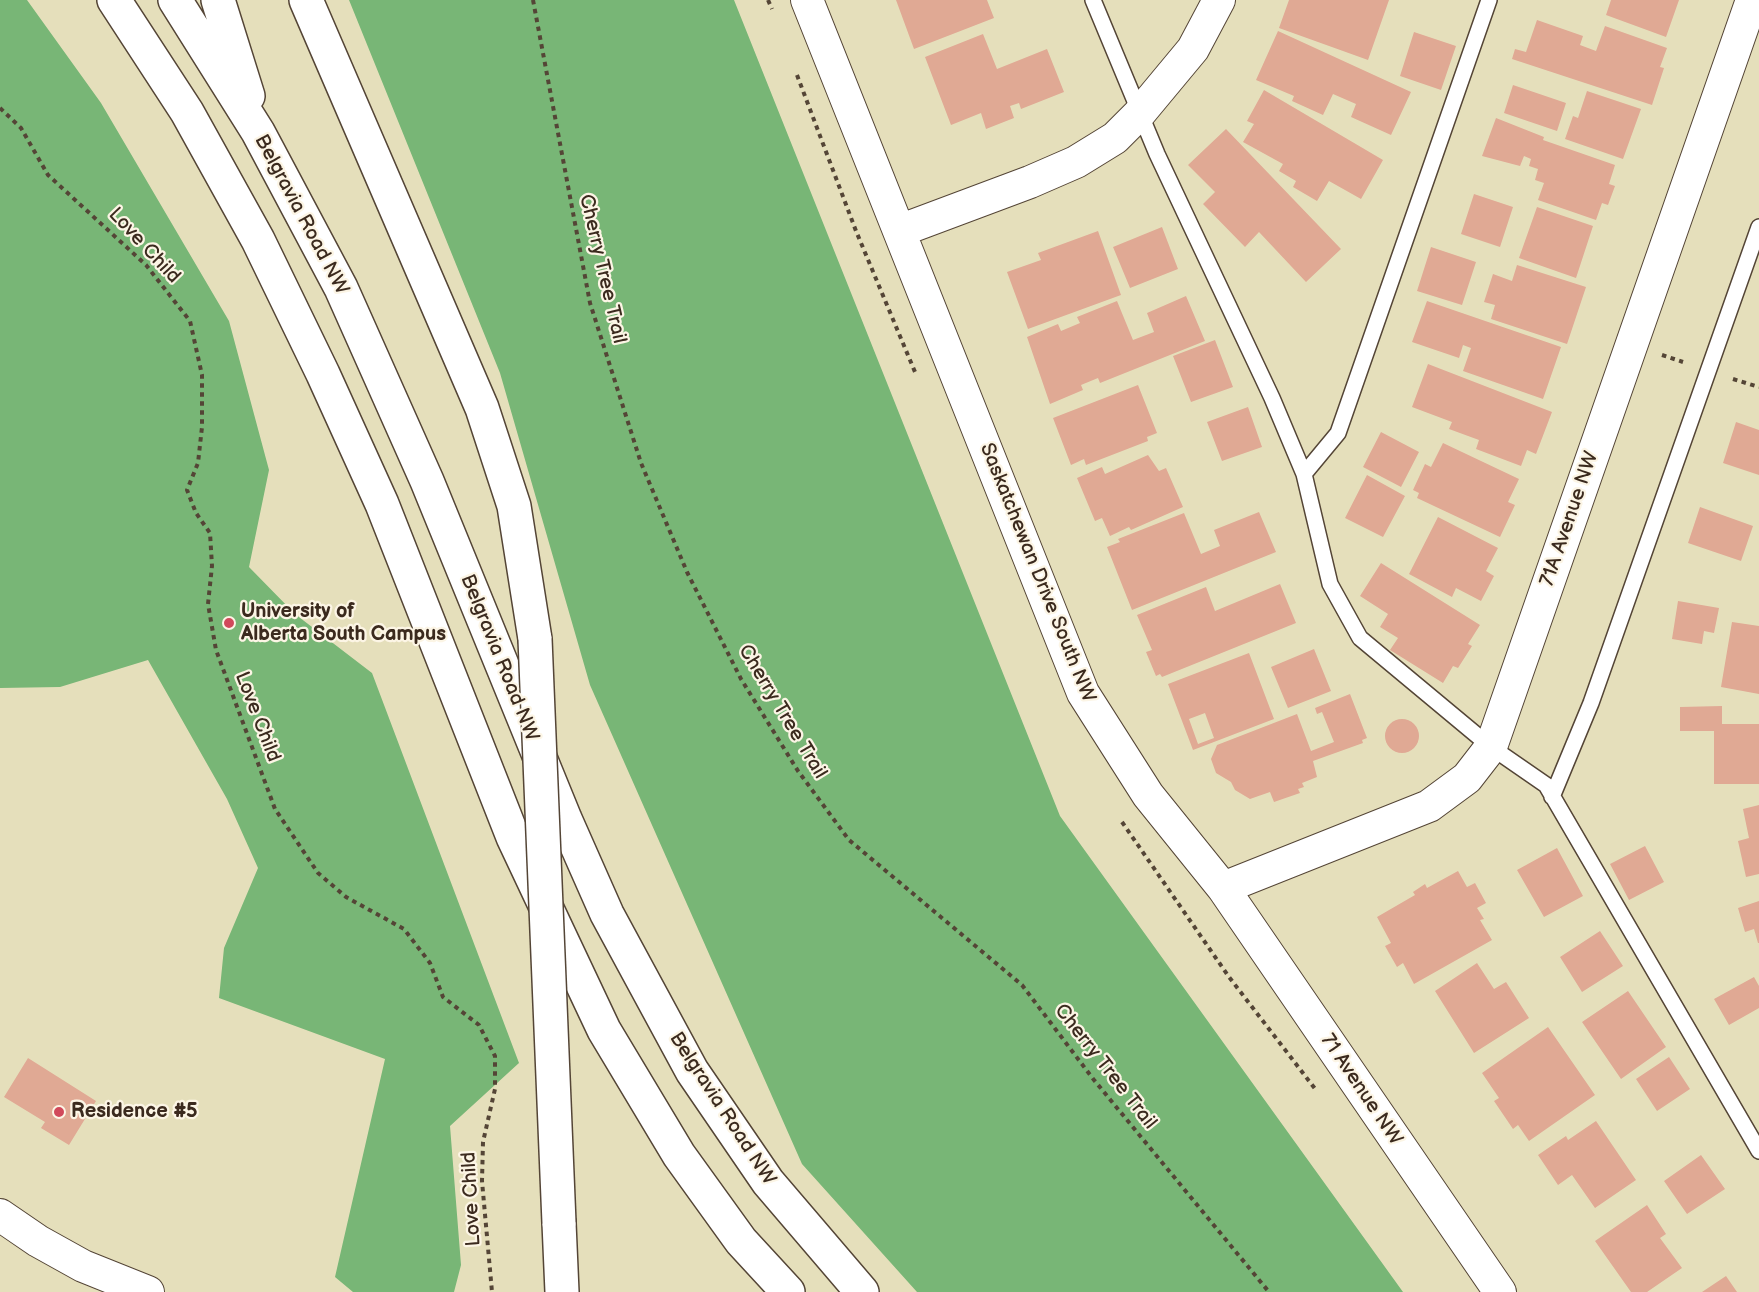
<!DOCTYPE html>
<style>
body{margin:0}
canvas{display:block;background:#e5dfbb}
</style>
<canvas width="1759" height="1292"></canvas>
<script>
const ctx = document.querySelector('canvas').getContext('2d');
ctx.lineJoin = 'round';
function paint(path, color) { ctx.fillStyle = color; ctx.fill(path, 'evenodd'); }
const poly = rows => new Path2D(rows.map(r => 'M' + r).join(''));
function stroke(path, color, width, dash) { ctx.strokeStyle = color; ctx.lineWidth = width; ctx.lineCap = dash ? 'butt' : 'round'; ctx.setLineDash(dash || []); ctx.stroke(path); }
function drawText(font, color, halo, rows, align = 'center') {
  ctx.font = font + ' "Balsamiq Sans",sans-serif'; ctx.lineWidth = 4.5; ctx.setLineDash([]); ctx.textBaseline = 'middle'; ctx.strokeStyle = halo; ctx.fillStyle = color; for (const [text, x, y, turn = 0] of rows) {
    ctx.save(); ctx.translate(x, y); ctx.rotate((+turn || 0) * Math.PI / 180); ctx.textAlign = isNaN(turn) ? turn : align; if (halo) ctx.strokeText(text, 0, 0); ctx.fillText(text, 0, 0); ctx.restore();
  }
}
paint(poly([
 [0,0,27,0,101,103,229,321,269,470,249,567,295,614,372,673,519,1063,450,1126,461,1265,454,1292,353,1292,335,1277,385,1059,219,998,224,948,258,868,227,799,148,660,60,687,0,688],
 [349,0,734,0,1060,816,1403,1292,917,1292,802,1164,590,685,500,373]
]), '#78b676');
paint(poly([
 [896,0,987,0,994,18,914,49],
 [1289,0,1389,0,1368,60,1279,28],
 [1611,0,1679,0,1666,37,1606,15],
 [1537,20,1583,36,1580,45,1596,51,1605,26,1667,48,1660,67,1664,68,1652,105,1512,59,1515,49,1526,52],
 [1278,31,1411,92,1391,135,1351,117,1356,104,1333,94,1323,115,1292,101,1294,96,1256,80],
 [1414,32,1456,46,1441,90,1400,76],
 [983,34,997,69,1047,49,1064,92,1021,109,1019,103,1010,106,1014,118,986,129,981,113,951,125,925,57],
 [1513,85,1566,103,1557,131,1504,113],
 [1264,90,1383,160,1361,199,1329,181,1317,201,1293,187,1296,181,1279,171,1283,164,1243,142,1254,124,1247,121],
 [1587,91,1641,109,1623,159,1565,139,1573,116,1578,118],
 [1496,118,1544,137,1543,140,1615,165,1609,184,1615,186,1608,205,1602,203,1596,220,1538,200,1544,183,1535,180,1538,169,1529,166,1531,159,1524,156,1520,166,1482,156],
 [1226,129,1341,249,1306,282,1259,232,1245,247,1203,204,1215,192,1188,165],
 [1474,194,1513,207,1500,247,1461,234],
 [1537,207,1593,226,1576,278,1519,258],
 [1162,227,1178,269,1130,288,1113,247],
 [1098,231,1121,295,1028,329,1007,272,1041,260,1038,253],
 [1431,247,1476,262,1462,305,1417,291],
 [1517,265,1586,287,1567,344,1491,319,1495,305,1484,302,1493,274,1512,281],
 [1186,296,1205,341,1100,383,1098,378,1081,385,1083,390,1050,404,1027,337,1058,324,1061,331,1080,323,1077,317,1117,301,1133,340,1154,332,1147,313],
 [1427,301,1561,347,1543,399,1463,371,1471,348,1463,345,1459,358,1412,342],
 [1215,340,1233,387,1191,402,1173,356],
 [1428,364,1552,412,1536,454,1527,450,1521,466,1476,449,1479,440,1449,429,1452,422,1412,407],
 [1138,385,1157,433,1147,437,1148,441,1086,465,1084,459,1071,465,1053,418],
 [1248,407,1262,447,1222,461,1207,422],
 [1736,422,1759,430,1759,475,1723,463],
 [1381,432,1419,452,1401,487,1363,467],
 [1443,443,1519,479,1508,502,1515,505,1500,537,1417,498,1419,493,1413,490,1425,464,1431,467],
 [1148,455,1159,471,1166,468,1183,507,1131,530,1129,527,1110,536,1102,518,1095,521,1077,478,1102,467,1105,474],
 [1367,475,1405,496,1383,537,1345,518],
 [1700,507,1753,526,1741,561,1688,543],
 [1259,512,1276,552,1132,610,1107,547,1120,542,1118,539,1184,513,1201,554,1220,546,1214,530],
 [1438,517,1498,548,1486,571,1494,576,1481,601,1456,588,1452,597,1409,574],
 [1381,563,1480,625,1468,644,1472,646,1458,668,1453,666,1443,683,1390,650,1398,638,1380,627,1388,614,1360,596],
 [1280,584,1296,623,1162,677,1160,674,1156,676,1146,652,1152,650,1137,615,1206,587,1215,611],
 [1678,601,1719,608,1714,633,1704,631,1702,644,1672,639],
 [1732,622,1759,626,1759,694,1721,687],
 [1314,649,1331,691,1288,708,1271,667],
 [1249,653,1274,719,1193,750,1168,684],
 [1205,713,1214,738,1198,744,1189,719],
 [1350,694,1367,738,1362,740,1363,743,1313,761,1317,777,1302,783,1304,787,1298,789,1300,793,1274,802,1270,792,1250,799,1235,790,1231,782,1216,773,1211,759,1217,745,1297,714,1311,751,1334,742,1322,712,1317,714,1315,708],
 [1722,706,1722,724,1759,724,1759,784,1714,784,1714,731,1680,731,1680,707],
 '1385 736a17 17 0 1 1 34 0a17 17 0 1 1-34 0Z',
 [1759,805,1759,874,1746,877,1738,841,1749,838,1743,809],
 [1645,846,1664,882,1629,900,1610,864],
 [1557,848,1583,896,1544,917,1517,870],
 [1458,871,1467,887,1475,883,1486,903,1477,908,1484,919,1480,920,1492,940,1414,984,1403,963,1397,967,1385,946,1391,943,1377,917,1415,895,1413,892,1425,884,1427,888],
 [1759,901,1759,943,1758,943,1754,929,1745,932,1738,908],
 [1600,931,1623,966,1582,992,1560,957],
 [1477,963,1494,989,1506,982,1529,1018,1474,1053,1435,991],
 [1754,977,1759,986,1759,1008,1729,1025,1714,999],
 [1628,991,1666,1047,1621,1079,1582,1022],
 [1548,1027,1595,1095,1529,1141,1518,1125,1513,1129,1494,1101,1499,1098,1482,1073],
 [1669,1057,1690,1089,1657,1111,1636,1079],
 [28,1058,96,1101,69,1145,41,1128,45,1122,4,1097],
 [1596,1121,1636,1180,1595,1208,1572,1175,1558,1185,1538,1155,1566,1136,1568,1140],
 [1701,1155,1725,1189,1687,1214,1664,1181],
 [1647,1205,1666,1234,1660,1238,1682,1268,1647,1292,1631,1292,1595,1241],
 [1726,1276,1737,1292,1702,1292]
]), '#e0a994');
const service = poly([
 [1093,0,1157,154,1272,398,1304,474,1330,584,1360,638,1491,747,1546,785,1759,1151],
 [1304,474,1338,433,1489,0],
 [1552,797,1591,703,1759,227]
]);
const minor = poly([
 [807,0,1083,693,1148,795,1223,888,1500,1292],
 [899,231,1030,182,1076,162,1115,138,1139,114,1193,49,1219,0],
 [1223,888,1429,806,1467,778,1491,747,1752,0],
 [0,1215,38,1241,83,1266,148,1292]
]);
const secondary = poly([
 [114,0,187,112,258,240,323,374,382,504,513,837,604,1030,679,1155,741,1241,788,1292],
 [175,0,258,132,341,288,427,481,565,819,607,914,692,1071,768,1182,862,1292],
 [218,0,248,96],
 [306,0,482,408,514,506,535,639],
 [559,1223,562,1292]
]);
stroke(service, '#544536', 18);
stroke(minor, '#544536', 34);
stroke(secondary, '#544536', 36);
stroke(poly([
 [533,0,590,303,641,463,687,572,741,679,798,771,849,840,1022,985,1094,1080,1269,1292],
 [768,0,772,9],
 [797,75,856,231,915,372],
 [0,108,21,128,48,175,146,265,190,321,202,375,202,427,198,463,187,490,196,513,210,533,212,566,208,604,216,650,275,809,318,873,346,897,404,929,430,963,443,997,479,1025,495,1056,495,1089,483,1142,482,1181,492,1292],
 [1662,355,1683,362],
 [1733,379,1759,387],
 [1122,822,1229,977,1316,1090]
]), '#544536', 4, [4.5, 4.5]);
stroke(service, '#fff', 15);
stroke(minor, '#fff', 32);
stroke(secondary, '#fff', 33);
const secondaryBridge = poly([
 [535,639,559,1223]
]);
stroke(secondaryBridge, '#544536', 36, []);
stroke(secondaryBridge, '#fff', 33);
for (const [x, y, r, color] of [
 [229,623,6,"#d1495b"],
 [59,1112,6,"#d1495b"]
]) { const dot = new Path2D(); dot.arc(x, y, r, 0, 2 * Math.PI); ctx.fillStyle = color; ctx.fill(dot); stroke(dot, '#fcf5e5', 2); }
drawText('20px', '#3b2a1e', '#fcf5e5', [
 ["Belgravia Road NW",301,215,62],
 ["Love Child",144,246,47],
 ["Cherry Tree Trail",602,269,77],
 ["71A Avenue NW",1570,519,-71],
 ["Saskatchewan Drive South NW",1037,573,68],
 ["Belgravia Road NW",499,658,68],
 ["Cherry Tree Trail",782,712,59],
 ["Love Child",257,717,69],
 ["Cherry Tree Trail",1105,1067,52],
 ["71 Avenue NW",1361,1090,56],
 ["Belgravia Road NW",722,1109,57],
 ["Love Child",472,1199,-93]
]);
drawText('bold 20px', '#3b2a1e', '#fcf5e5', [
 ["University of",241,612],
 ["Alberta South Campus",241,635],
 ["Residence #5",71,1112]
], 'left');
</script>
